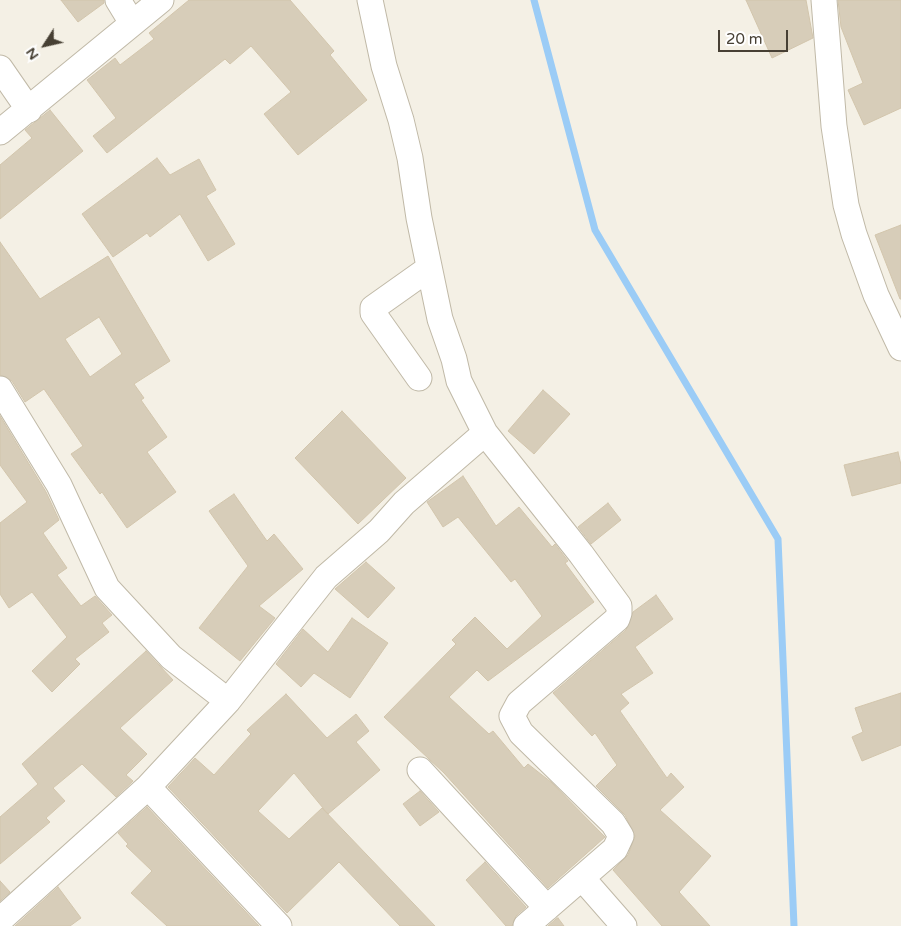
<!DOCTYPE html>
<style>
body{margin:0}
#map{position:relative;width:901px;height:926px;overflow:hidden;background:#f4f0e5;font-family:"Varela Round",sans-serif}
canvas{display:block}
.north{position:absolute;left:20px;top:20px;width:50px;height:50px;-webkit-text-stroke:4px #fff;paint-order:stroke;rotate:235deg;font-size:14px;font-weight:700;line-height:20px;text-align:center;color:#474034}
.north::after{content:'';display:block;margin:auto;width:18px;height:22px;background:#474034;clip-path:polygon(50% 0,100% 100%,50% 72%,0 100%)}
.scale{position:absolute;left:718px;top:30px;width:70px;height:22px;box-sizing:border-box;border:2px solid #474034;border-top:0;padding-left:6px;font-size:15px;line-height:18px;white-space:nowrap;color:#474034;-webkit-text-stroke:4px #fff;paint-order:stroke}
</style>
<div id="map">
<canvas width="901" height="926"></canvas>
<div class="north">N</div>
<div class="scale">20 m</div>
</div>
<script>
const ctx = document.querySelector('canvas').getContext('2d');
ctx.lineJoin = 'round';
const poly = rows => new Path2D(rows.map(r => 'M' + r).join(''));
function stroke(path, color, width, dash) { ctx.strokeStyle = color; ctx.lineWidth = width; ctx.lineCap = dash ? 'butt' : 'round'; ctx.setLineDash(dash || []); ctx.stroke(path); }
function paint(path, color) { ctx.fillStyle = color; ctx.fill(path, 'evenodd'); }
stroke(poly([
 [534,0,595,230,778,539,794,926]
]), '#9bccf6', 7);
const building = poly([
 [61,0,104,0,104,3,78,22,61,0],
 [189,0,290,0,334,51,330,55,367,100,298,155,264,114,291,92,251,46,230,64,225,59,107,153,93,136,116,118,87,80,115,58,120,65,154,39,149,33,189,0],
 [746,0,806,0,813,38,772,58,746,0],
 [838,0,901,0,901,108,864,125,848,90,863,83,841,27,838,0],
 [50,110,83,151,0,219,0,165,32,138,25,130,50,110],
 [157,158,170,175,199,159,216,190,206,196,235,244,208,261,180,214,150,237,147,233,113,257,82,214,157,158],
 [901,225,901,299,900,299,875,235,901,225],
 [0,242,40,299,108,256,170,361,134,384,144,398,141,400,167,437,147,452,176,492,127,528,102,492,100,494,71,454,83,446,44,389,25,402,12,381,0,375,0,242],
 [99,317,122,354,90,377,65,339,99,317],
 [543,390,570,414,534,454,508,431,543,390],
 [342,411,406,478,358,524,295,458,342,411],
 [0,416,46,492,59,520,43,533,67,568,57,575,81,606,95,596,112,615,102,623,109,632,75,659,80,664,52,692,32,671,67,637,32,592,9,608,0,594,0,523,27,502,0,465,0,416],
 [898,452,901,465,901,483,852,496,844,465,898,452],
 [463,476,496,526,519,507,552,547,555,544,568,561,565,563,594,602,488,681,477,670,449,697,489,734,493,731,524,768,528,764,551,782,605,837,548,888,444,773,384,717,456,644,452,640,475,617,507,649,542,616,515,579,511,582,458,517,443,527,427,502,463,476],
 [234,494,267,541,274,534,303,569,259,606,275,618,240,661,199,628,248,566,209,511,234,494],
 [608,503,621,520,591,544,578,527,608,503],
 [366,562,395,588,368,618,335,589,366,562],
 [656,595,673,619,635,647,653,673,621,694,629,703,620,711,667,778,671,773,684,787,660,810,711,856,679,892,710,926,662,926,613,870,628,855,635,836,625,815,596,786,617,765,595,733,592,736,553,693,626,630,633,612,656,595],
 [352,618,388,643,350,698,314,673,301,687,276,664,303,629,328,652,352,618],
 [146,651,173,680,120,728,147,754,126,775,133,781,116,797,82,764,53,788,65,801,46,818,50,822,0,864,0,817,38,784,22,764,146,651],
 [901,693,901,745,862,761,852,737,863,732,855,708,901,693],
 [286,694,327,738,356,714,369,731,356,742,380,770,328,814,294,773,258,811,289,839,322,808,435,926,400,926,339,862,287,913,168,787,195,758,214,775,251,734,247,730,286,694],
 [420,791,439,812,420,826,403,804,420,791],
 [147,807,259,926,167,926,131,893,152,871,126,846,128,844,118,833,147,807],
 [485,862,526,907,516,916,512,926,506,926,466,880,485,862],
 [0,881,10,892,0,901,0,881],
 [58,887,81,918,70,926,15,926,58,887],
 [558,918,564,926,548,926,556,919,558,918]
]);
paint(building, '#d7cdb9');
stroke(building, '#d2c5ac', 1);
const street = poly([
 [118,0,132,23],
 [370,0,384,66,401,120,410,158,419,218,440,319,454,359,459,381,485,433,581,554,619,606,619,613,617,619,519,703,512,716,521,733,613,823,621,836,615,849,526,926],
 [824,0,834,126,846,205,854,234,876,295,901,348],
 [0,68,29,110],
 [0,132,161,0],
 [419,378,373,313,373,308,428,269],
 [0,389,59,485,107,588,171,657,228,701,148,787,0,920],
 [228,701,326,577,379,531,404,503,485,433],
 [420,770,547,908],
 [148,787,279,926],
 [582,878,624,926]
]);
stroke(street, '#c0b9a7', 27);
stroke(street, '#fff', 25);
</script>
